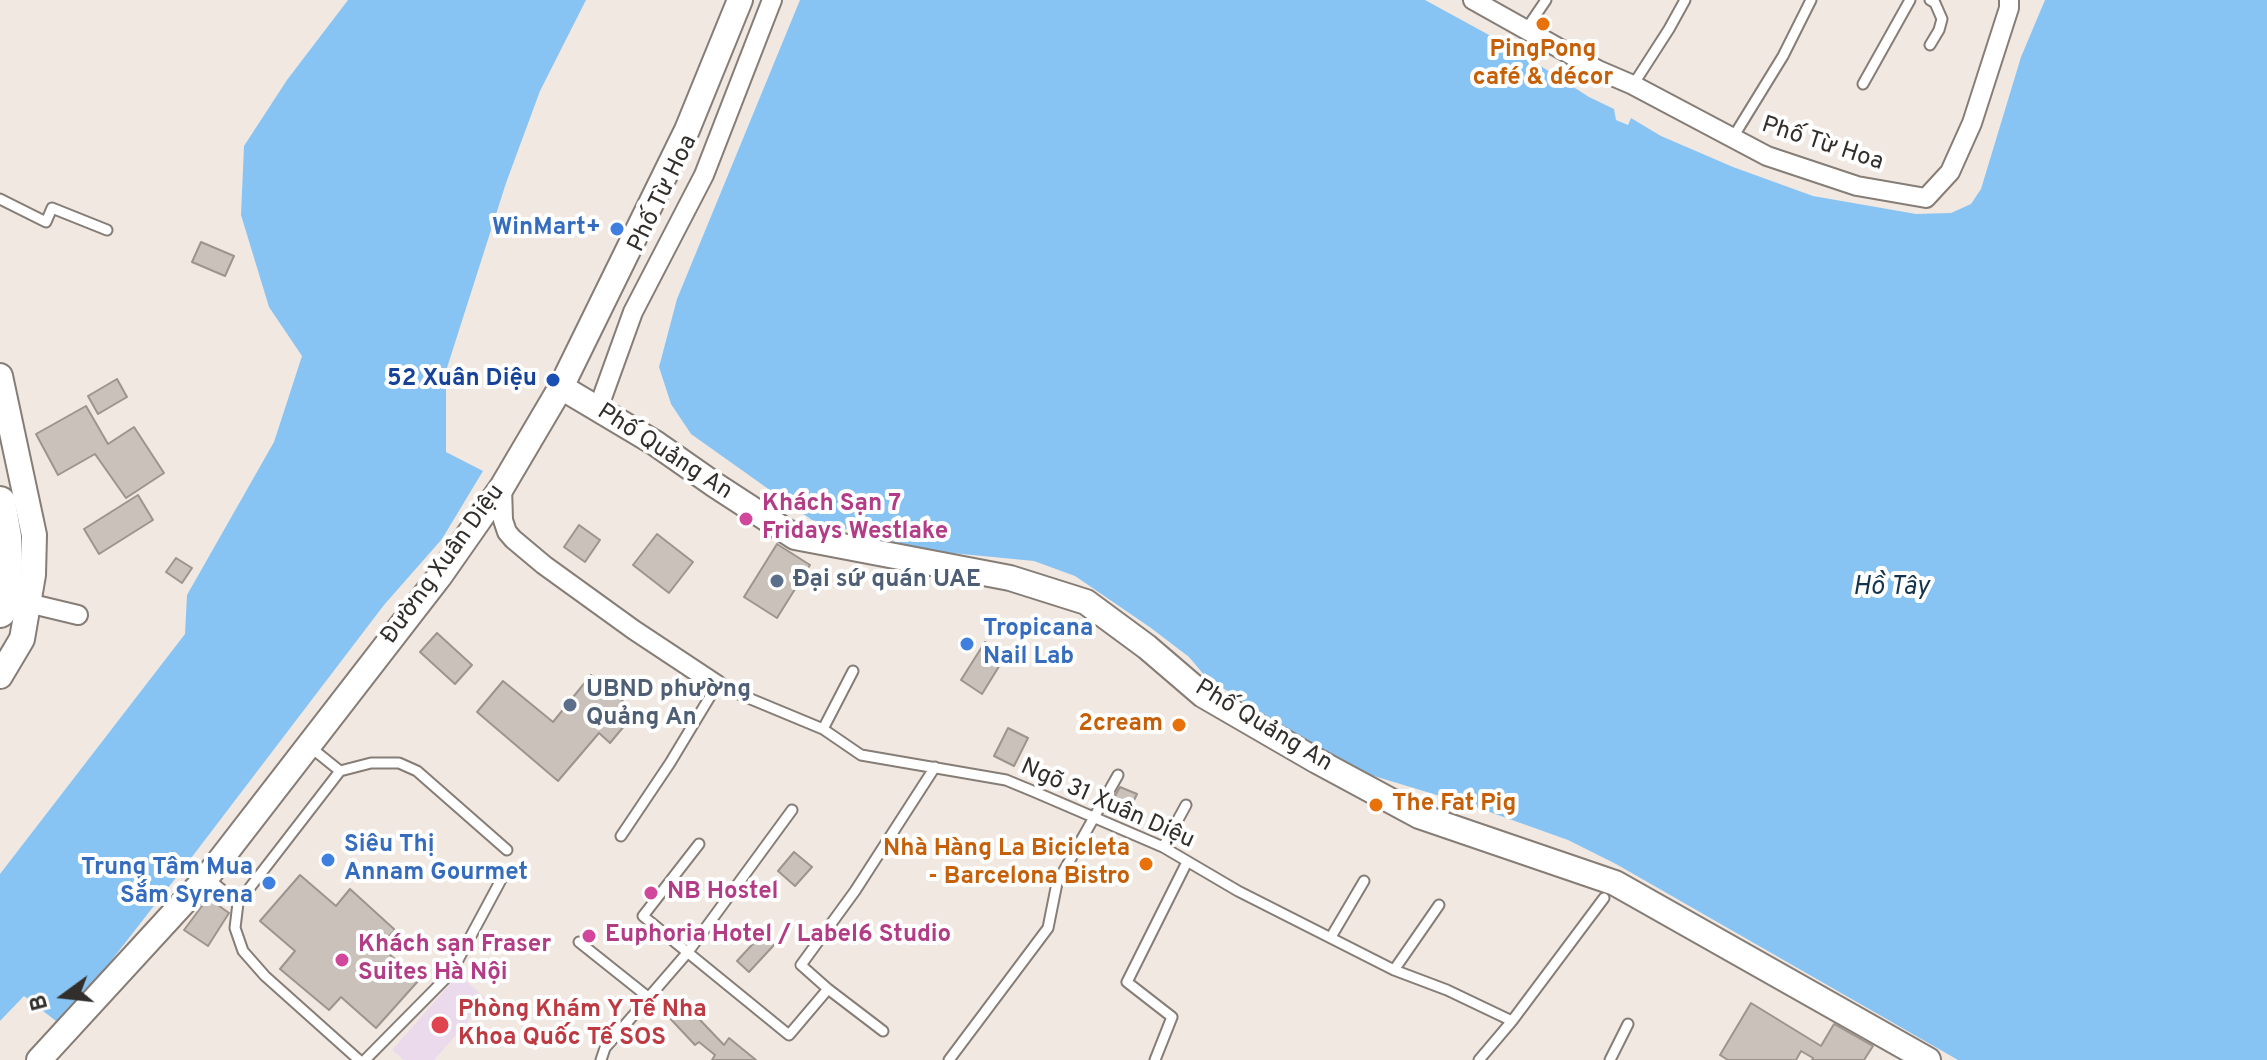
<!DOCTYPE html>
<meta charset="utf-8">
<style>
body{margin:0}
#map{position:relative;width:2267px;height:1060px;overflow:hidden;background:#f1e8e1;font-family:Overpass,sans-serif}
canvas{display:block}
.north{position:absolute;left:24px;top:956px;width:80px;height:80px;-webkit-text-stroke:6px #fff;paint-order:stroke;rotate:255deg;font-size:22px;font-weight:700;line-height:32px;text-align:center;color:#312e2b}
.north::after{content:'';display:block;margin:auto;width:28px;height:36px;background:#312e2b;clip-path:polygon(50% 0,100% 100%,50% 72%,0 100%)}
</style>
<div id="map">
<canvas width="2267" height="1060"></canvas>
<div class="north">B</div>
</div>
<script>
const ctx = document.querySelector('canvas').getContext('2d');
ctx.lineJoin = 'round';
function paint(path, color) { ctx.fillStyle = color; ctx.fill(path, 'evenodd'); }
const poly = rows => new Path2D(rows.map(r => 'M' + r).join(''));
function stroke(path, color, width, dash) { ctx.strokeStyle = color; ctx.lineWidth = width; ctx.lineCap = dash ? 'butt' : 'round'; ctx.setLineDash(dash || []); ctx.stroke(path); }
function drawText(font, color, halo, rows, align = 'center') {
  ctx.font = font + ' Overpass,sans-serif'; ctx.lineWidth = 8; ctx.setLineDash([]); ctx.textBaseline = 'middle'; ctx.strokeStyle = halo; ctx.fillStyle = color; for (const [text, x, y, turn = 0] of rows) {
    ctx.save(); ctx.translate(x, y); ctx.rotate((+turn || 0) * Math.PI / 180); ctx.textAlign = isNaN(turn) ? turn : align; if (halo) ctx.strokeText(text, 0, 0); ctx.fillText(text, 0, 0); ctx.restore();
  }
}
paint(poly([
 [459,974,487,1000,434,1060,404,1060,392,1050]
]), '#ebdaec');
paint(poly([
 [348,0,586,0,540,91,506,183,446,371,446,452,483,471,442,539,384,605,182,870,61,1025,24,996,0,1021,0,874,185,634,187,595,274,442,302,356,269,307,241,215,244,146,287,80],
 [800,0,1425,0,1511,47,1589,97,1614,109,1616,120,1628,125,1631,118,1661,136,1733,167,1813,196,1916,214,1951,213,1971,204,1981,189,2021,57,2045,0,2267,0,2267,1060,1958,1060,1616,864,1568,840,1473,806,1364,773,1256,710,1205,676,1189,657,1151,628,1075,576,1034,561,931,551,812,520,691,434,671,404,659,367,677,299]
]), '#88c4f3');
const building = poly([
 [201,242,234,256,225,276,192,262,201,242],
 [117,379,127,397,98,414,88,396,117,379],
 [86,406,108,444,134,427,164,473,126,498,95,454,58,475,36,434,86,406],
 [138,495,153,520,99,554,84,529,138,495],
 [579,525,600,540,585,562,564,547,579,525],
 [657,534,693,562,669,593,633,565,657,534],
 [777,544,810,565,777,618,744,597,777,544],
 [176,558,192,568,182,583,166,572,176,558],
 [437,633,472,665,455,684,420,652,437,633],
 [985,642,1006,655,982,694,961,680,985,642],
 [591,675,601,684,607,678,627,695,622,701,635,713,610,743,599,733,558,781,477,712,503,681,553,722,591,675],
 [1008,728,1028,738,1014,766,994,756,1008,728],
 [1120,787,1137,794,1128,813,1110,805,1120,787],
 [794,852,812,867,795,886,778,871,794,852],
 [300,875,336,906,350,889,395,930,380,946,419,980,376,1028,341,997,329,1010,280,969,295,951,260,921,300,875],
 [208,898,229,913,208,946,184,930,208,898],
 [762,934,774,945,749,972,737,961,762,934],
 [679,998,724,1045,729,1038,756,1060,712,1060,715,1055,699,1042,695,1045,664,1012,679,998],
 [1751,1003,1821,1046,1834,1024,1873,1046,1864,1060,1812,1060,1813,1058,1801,1051,1796,1060,1728,1060,1720,1055,1751,1003]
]);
paint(building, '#cac2ba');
stroke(building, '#9c948d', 2);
const service = poly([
 [1930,0,1935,3,1942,19,1939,30,1930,45],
 [1527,28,1546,0],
 [1863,84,1910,0],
 [1633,85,1669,29,1685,0],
 [1732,139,1783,56,1811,0],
 [0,199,46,222,52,208,107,230],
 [823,729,853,671],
 [309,746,340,771],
 [621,836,670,763,717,685,823,729,861,755,1006,780,1035,792,1163,847,1238,891,1394,970,1447,990,1512,1021],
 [699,844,643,916,789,1035,828,989,801,965,855,891,935,767],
 [1163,847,1186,805],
 [209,879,238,903,340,771,371,763,399,763,417,771,507,850],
 [238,903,235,928,243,951,265,976,359,1060],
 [1331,937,1364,881],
 [579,942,648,997],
 [1394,970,1439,905],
 [828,989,883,1031],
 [365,1060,451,973,502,878],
 [601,1060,605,1048,688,952,792,810],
 [949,1060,1048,928,1057,883,1118,775],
 [1155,1060,1172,1017,1127,982,1187,862],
 [1479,1060,1512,1021,1604,898],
 [1610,1060,1628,1024]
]);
const minor = poly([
 [1473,0,1598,70,1633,85,1767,156,1857,186,1926,198,1950,172,1972,123,2009,8,2009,0],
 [598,409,633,312,704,175,772,0],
 [502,487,503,520,507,532,513,539,544,565,634,630,717,685],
 [28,603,78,615]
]);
const tertiary = poly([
 [0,376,34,535,33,575,22,639,0,676],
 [561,387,655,443,715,485,795,537,1010,578,1086,602,1147,647,1203,695,1317,761,1419,816,1615,883,1928,1060],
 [39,1060,207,877,439,577,502,487,561,387,687,130,740,0]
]);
const primary = poly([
 [0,502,6,537,7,563,6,588,0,612]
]);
stroke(service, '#857d76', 13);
stroke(minor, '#857d76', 22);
stroke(tertiary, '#857d76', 28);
stroke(primary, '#857d76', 34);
stroke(service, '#fff', 9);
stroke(minor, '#fff', 18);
stroke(tertiary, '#fff', 24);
stroke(primary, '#fff', 30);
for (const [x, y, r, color] of [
 [1543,24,8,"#e8710a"],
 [617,229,8,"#3f7fe0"],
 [553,380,8,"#1a4fb4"],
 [746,519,8,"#d1479c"],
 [777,581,8,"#5c6f8a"],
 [967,644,8,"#3f7fe0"],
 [570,705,8,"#5c6f8a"],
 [1179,725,8,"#e8710a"],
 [1376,805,8,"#e8710a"],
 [328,860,8,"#3f7fe0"],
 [1146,864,8,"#e8710a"],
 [269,883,8,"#3f7fe0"],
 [651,893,8,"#d1479c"],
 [589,936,8,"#d1479c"],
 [342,960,8,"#d1479c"],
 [440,1025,10,"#e0444e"]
]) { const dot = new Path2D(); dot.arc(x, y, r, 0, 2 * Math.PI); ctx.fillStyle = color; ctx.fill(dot); stroke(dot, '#fff', 3); }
drawText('bold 24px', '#c56008', '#fff', [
 ["PingPong",1543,51,"center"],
 ["café & décor",1543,79,"center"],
 ["2cream",1163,725],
 ["The Fat Pig",1392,805,"left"],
 ["Nhà Hàng La Bicicleta",1130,850],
 ["- Barcelona Bistro",1130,878]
], 'right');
drawText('24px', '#312e2b', '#fff', [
 ["Phố Từ Hoa",1822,145,18],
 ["Phố Từ Hoa",664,194,-64],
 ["Phố Quảng An",664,453,33],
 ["Đường Xuân Diệu",444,565,-54],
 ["Phố Quảng An",1263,727,31],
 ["Ngõ 31 Xuân Diệu",1107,805,24]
]);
drawText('bold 24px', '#366cbe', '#fff', [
 ["WinMart+",601,229],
 ["Tropicana",983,630,"left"],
 ["Nail Lab",983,658,"left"],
 ["Siêu Thị",344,846,"left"],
 ["Annam Gourmet",344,874,"left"],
 ["Trung Tâm Mua",253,869],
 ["Sắm Syrena",253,897]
], 'right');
drawText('bold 24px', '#164399', '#fff', [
 ["52 Xuân Diệu",537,380]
], 'right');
drawText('bold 24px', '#b23c85', '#fff', [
 ["Khách Sạn 7",762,505],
 ["Fridays Westlake",762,533],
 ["NB Hostel",667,893],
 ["Euphoria Hotel / Label6 Studio",605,936],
 ["Khách sạn Fraser",358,946],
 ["Suites Hà Nội",358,974]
], 'left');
drawText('bold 24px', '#4e5e75', '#fff', [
 ["Đại sứ quán UAE",793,581],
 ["UBND phường",586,691],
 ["Quảng An",586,719]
], 'left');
drawText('bold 24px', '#be3a42', '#fff', [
 ["Phòng Khám Y Tế Nha",458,1011],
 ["Khoa Quốc Tế SOS",458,1039]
], 'left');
drawText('italic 26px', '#13344c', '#fff', [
 ["Hồ Tây",1891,589]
]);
</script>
